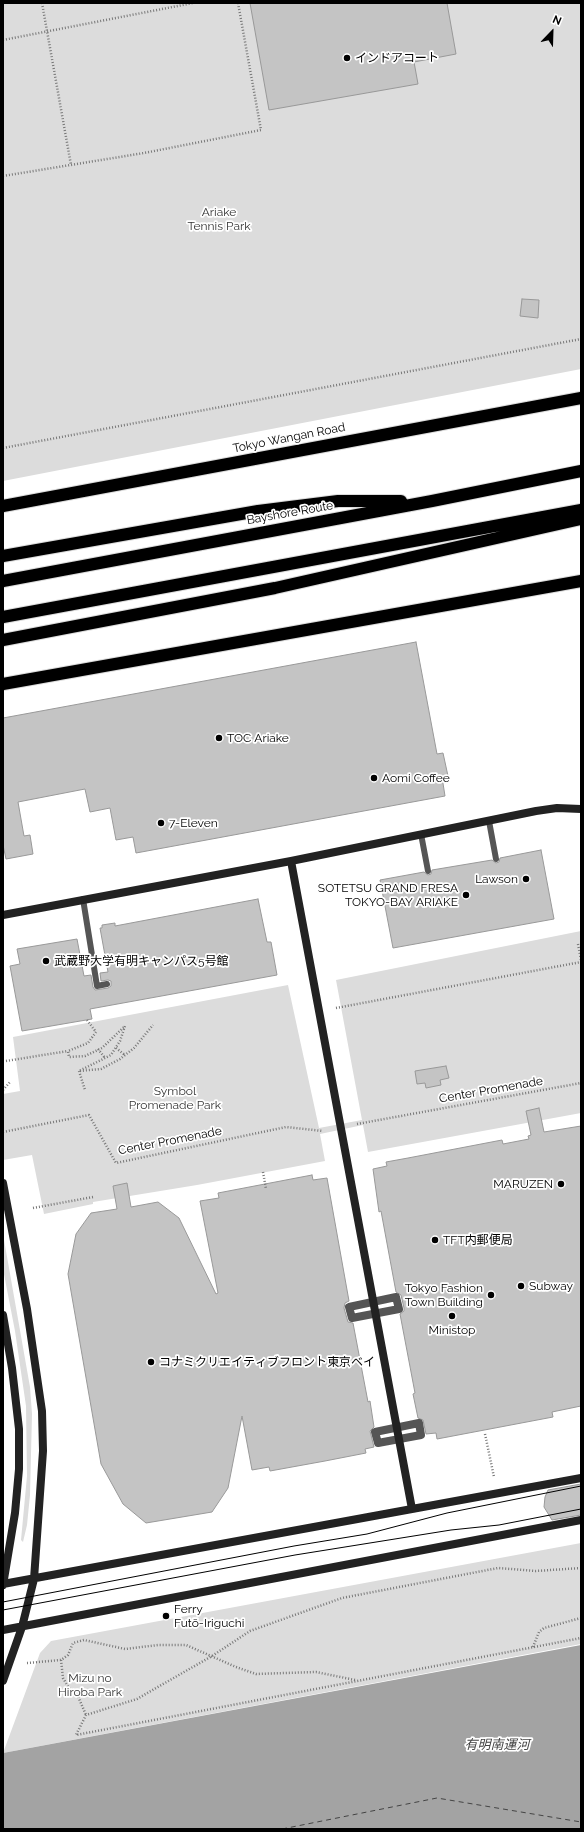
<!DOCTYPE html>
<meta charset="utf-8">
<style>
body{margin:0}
#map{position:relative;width:584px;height:1832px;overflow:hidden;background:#fff;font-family:Raleway,sans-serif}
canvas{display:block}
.frame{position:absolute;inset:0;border:4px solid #000;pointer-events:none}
.north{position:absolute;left:532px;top:12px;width:40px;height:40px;-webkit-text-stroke:3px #fff;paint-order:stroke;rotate:23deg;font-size:11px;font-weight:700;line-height:16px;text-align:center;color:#000}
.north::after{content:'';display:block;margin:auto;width:14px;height:18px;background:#000;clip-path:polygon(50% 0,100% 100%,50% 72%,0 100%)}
</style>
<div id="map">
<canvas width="584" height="1832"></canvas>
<div class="frame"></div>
<div class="north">N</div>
</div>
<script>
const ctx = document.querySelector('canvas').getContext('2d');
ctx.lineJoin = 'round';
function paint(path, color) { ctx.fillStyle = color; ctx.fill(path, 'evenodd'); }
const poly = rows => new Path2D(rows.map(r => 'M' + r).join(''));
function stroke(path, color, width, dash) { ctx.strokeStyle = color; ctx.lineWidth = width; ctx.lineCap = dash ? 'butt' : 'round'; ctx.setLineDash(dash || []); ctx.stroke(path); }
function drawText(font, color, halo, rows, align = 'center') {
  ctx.font = font + ' Raleway,"Noto Sans JP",sans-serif'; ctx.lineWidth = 3.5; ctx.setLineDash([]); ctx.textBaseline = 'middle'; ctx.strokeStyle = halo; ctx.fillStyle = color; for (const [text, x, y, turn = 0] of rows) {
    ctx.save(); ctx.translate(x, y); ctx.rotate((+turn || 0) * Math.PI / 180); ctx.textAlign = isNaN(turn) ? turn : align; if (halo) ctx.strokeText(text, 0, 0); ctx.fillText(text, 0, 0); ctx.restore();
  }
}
paint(poly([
 [3,3,581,3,581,369,3,481],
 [581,931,581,1113,368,1152,363,1125,320,1134,325,1161,197,1185,93,1202,93,1204,44,1214,32,1155,3,1160,3,1094,20,1091,13,1037,288,985,319,1128,362,1120,336,980],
 [3,1234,30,1387,32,1414,30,1495,27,1525,23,1542,21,1540,27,1476,26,1406,15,1331,3,1269],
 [581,1543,581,1644,3,1753,40,1653,51,1641]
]), '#dcdcdc');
paint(poly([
 [581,1645,581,1829,3,1829,3,1753]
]), '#a3a3a3');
stroke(poly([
 [282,1829,437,1798,581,1822]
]), '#444', 1, [5, 4]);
const building = poly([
 [250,3,447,3,456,54,414,62,418,84,269,110,250,3],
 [522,299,539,300,538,318,520,316,522,299],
 [416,642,437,754,443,753,448,776,442,777,445,796,136,853,133,837,116,840,110,808,90,812,85,789,18,802,24,836,30,835,33,854,6,859,3,845,3,718,416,642],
 [541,850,554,919,393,948,380,880,424,872,428,875,431,874,432,870,492,860,496,863,499,862,500,858,541,850],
 [258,899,267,942,271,942,277,975,90,1009,92,1019,22,1031,10,966,20,964,17,949,77,939,84,976,91,975,93,987,95,990,108,988,111,986,111,981,108,980,101,981,100,973,108,972,100,928,102,928,102,925,115,923,115,926,258,899],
 [446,1066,449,1078,440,1080,441,1085,426,1088,425,1083,417,1084,415,1071,446,1066],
 [539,1108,544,1132,581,1126,581,1406,552,1412,553,1417,437,1439,436,1433,426,1434,423,1420,418,1418,413,1394,415,1393,400,1314,404,1311,404,1308,401,1295,396,1292,381,1211,379,1212,373,1169,387,1166,386,1162,408,1158,502,1140,503,1144,529,1139,528,1136,531,1135,526,1111,539,1108],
 [312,1175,313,1180,327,1178,349,1301,345,1303,344,1308,348,1322,353,1323,368,1402,370,1401,374,1427,370,1431,374,1447,365,1449,366,1453,325,1461,270,1471,269,1467,252,1470,242,1416,228,1488,212,1512,146,1523,123,1504,101,1464,68,1274,76,1234,91,1213,117,1209,113,1186,127,1183,131,1207,158,1202,179,1218,216,1294,218,1293,200,1201,219,1198,218,1193,312,1175],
 [581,1484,581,1515,552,1520,544,1507,545,1497,548,1490,581,1484]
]);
paint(building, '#c4c4c4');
stroke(building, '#999', 1);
const highway = poly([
 [3,506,581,398],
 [3,556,258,511,338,501,401,501],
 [3,581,432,501,581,471],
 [3,617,581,510],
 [3,640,275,588,581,519],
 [3,684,581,581]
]);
stroke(highway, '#dbdbdb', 14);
stroke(poly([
 [42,3,71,165],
 [3,40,193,3],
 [3,176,144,153,261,130,238,3],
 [3,448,581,339],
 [581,944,578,944,581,960],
 [336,1008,581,962],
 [87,1020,96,1032,88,1043,68,1051,69,1057,85,1056,102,1048,125,1026,120,1041,111,1055,79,1071,101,1069,120,1059,134,1048,153,1025],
 [116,1048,125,1055],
 [98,1049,105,1058],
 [6,1061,68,1051],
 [79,1071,85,1090],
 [3,1090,10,1082],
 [357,1124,581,1083],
 [3,1132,89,1115,116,1163,286,1127,323,1131],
 [263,1172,266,1189],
 [33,1208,93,1197],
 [485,1434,494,1477],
 [581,1568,536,1571,498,1568,342,1598,250,1631,212,1656,137,1699,86,1715,76,1735,581,1638],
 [533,1647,539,1632,544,1628,581,1618],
 [61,1660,63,1678,73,1695,77,1694,86,1715],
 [27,1663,61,1660,68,1655,73,1643,84,1640,125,1649,158,1645,186,1645,236,1667,256,1674,316,1672,355,1680]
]), '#777', 2.5, [1, 2]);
stroke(poly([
 [489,821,496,859],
 [421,834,428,871],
 [83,899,97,986,107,984]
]), '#555', 6);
stroke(poly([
 [396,1297,399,1309,352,1318,349,1307,396,1297],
 [419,1423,421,1435,378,1443,375,1432,419,1423]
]), '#555', 8);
stroke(poly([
 [291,861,412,1509],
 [3,915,291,861,536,811,557,808,581,809],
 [3,1183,27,1309,42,1411,43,1451,34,1579,22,1627,3,1681],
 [3,1315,12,1368,19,1429,19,1469,15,1513,3,1585],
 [3,1584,581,1478],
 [3,1630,581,1520]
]), '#222', 8);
stroke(highway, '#000', 12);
stroke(poly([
 [3,1602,294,1546,367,1534,447,1513,581,1486],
 [3,1610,295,1555,451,1530,499,1525,581,1509]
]), '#000', 1);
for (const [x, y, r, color] of [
 [347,58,4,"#000"],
 [219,738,4,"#000"],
 [374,778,4,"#000"],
 [161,823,4,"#000"],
 [526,879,4,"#000"],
 [466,895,4,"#000"],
 [46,961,4,"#000"],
 [561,1184,4,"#000"],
 [435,1240,4,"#000"],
 [521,1286,4,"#000"],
 [491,1295,4,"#000"],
 [452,1316,4,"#000"],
 [151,1362,4,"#000"],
 [166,1616,4,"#000"]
]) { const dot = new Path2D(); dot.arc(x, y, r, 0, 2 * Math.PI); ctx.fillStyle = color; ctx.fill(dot); stroke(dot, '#fff', 1.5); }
drawText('12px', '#000', '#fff', [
 ["インドアコート",355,58],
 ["TOC Ariake",227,738],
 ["Aomi Coffee",382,778],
 ["7-Eleven",169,823],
 ["Lawson",518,879,"right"],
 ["SOTETSU GRAND FRESA",458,888,"right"],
 ["TOKYO-BAY ARIAKE",458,902,"right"],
 ["武蔵野大学有明キャンパス5号館",54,961],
 ["MARUZEN",553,1184,"right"],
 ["TFT内郵便局",443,1240],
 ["Subway",529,1286],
 ["Tokyo Fashion",483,1288,"right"],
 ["Town Building",483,1302,"right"],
 ["Ministop",452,1330,"center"],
 ["コナミクリエイティブフロント東京ベイ",159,1362],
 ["Ferry",174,1609],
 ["Futō-Iriguchi",174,1623]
], 'left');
drawText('12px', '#333', '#fff', [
 ["Ariake",219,212],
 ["Tennis Park",219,226],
 ["Symbol",175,1091],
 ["Promenade Park",175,1105],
 ["Mizu no",90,1678],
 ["Hiroba Park",90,1692]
]);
drawText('12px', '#000', '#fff', [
 ["Tokyo Wangan Road",289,438,-11],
 ["Bayshore Route",290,513,-10],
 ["Center Promenade",491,1090,-10],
 ["Center Promenade",170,1141,-11]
]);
drawText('italic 13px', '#444', '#fff', [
 ["有明南運河",497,1745]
]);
</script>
